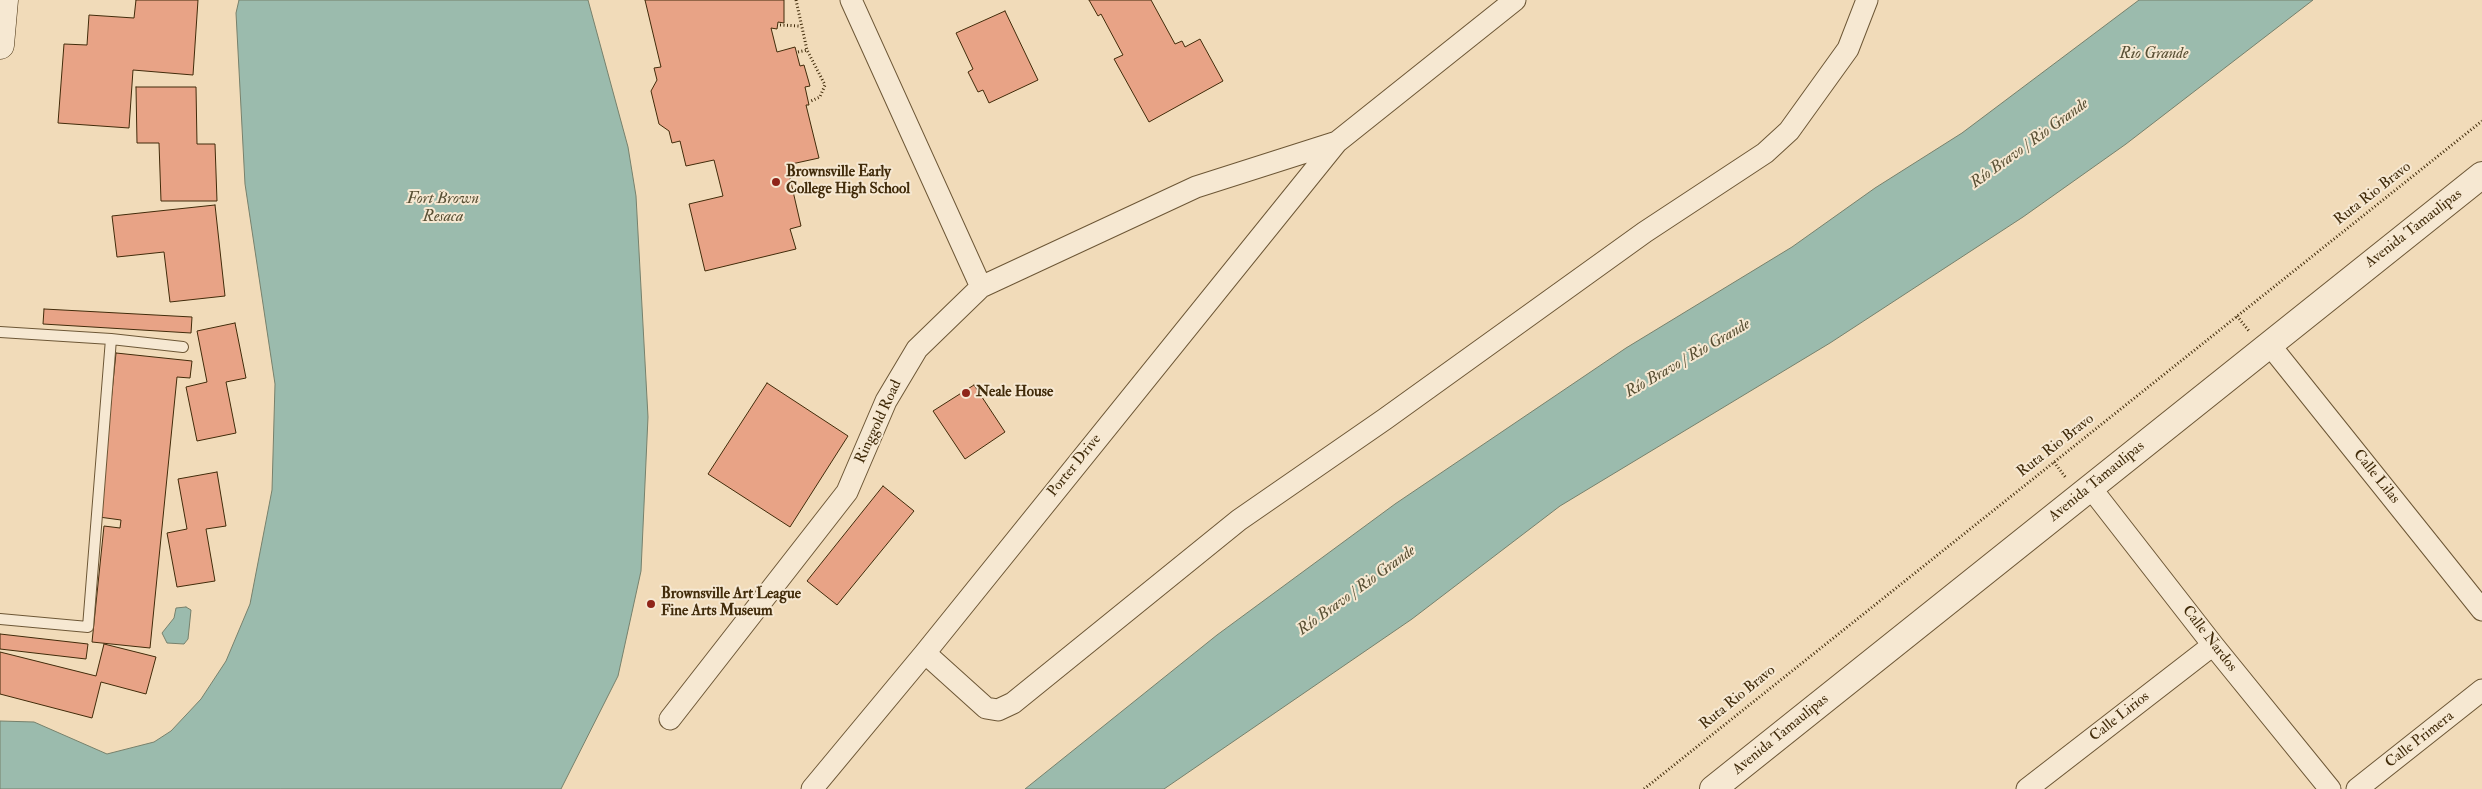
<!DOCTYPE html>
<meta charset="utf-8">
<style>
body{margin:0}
canvas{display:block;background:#f1dbb9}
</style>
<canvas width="2482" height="789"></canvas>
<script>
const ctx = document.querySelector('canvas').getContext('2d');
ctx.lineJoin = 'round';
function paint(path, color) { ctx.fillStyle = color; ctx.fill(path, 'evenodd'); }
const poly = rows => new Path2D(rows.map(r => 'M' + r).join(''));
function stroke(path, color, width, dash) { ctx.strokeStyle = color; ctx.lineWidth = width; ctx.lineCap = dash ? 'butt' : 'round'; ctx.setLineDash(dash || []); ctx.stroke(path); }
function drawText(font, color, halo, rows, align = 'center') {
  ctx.font = font + ' "IM FELL Double Pica",serif'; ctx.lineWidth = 4; ctx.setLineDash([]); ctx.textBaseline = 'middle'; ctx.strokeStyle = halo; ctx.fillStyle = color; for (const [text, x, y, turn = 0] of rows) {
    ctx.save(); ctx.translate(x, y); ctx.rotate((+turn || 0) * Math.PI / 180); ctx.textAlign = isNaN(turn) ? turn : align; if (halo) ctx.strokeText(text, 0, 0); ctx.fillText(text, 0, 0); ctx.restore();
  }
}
const water = poly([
 [239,0,588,0,628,147,636,196,648,417,641,571,618,676,561,789,0,789,0,721,34,722,107,754,154,742,171,731,201,699,226,661,250,604,272,490,275,384,245,184,236,13,239,0],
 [2139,0,2313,0,2126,144,2023,217,1830,343,1560,506,1412,619,1164,789,1025,789,1217,635,1395,504,1626,348,1792,247,1875,188,1962,133,2139,0],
 [186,607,191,610,188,639,184,644,167,643,162,633,174,618,176,608,186,607]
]);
paint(water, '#9bbbad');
stroke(water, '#77816c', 1);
const building = poly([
 [136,0,198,0,193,75,133,70,129,128,58,123,64,44,87,45,89,15,134,18,136,0],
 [645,0,784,0,784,23,778,22,777,29,771,28,777,52,795,47,800,66,804,65,810,86,805,87,809,105,806,105,819,158,787,165,801,226,790,229,796,249,705,271,689,204,723,196,714,160,686,166,680,141,672,143,669,131,659,124,651,91,657,80,654,68,661,67,645,0],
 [1089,0,1151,0,1175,44,1182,41,1185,47,1200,39,1223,81,1149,122,1114,59,1123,55,1101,14,1098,16,1089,0],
 [1005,11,1038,80,989,103,983,90,978,92,968,72,973,69,956,33,1005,11],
 [136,87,196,87,197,144,215,144,217,201,161,201,159,143,137,143,136,87],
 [215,205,225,296,170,302,164,252,117,257,112,216,215,205],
 [44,309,192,317,191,333,43,324,44,309],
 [235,323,246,378,226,382,236,433,197,441,186,387,207,382,197,331,235,323],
 [116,353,192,361,190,378,177,377,150,648,92,642,104,526,120,528,121,520,99,517,116,353],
 [767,383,848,436,790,527,708,474,767,383],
 [974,385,1005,432,965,459,933,411,974,385],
 [217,472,226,526,206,529,215,581,177,587,167,533,187,529,178,479,217,472],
 [883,486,914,511,837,605,807,581,883,486],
 [0,634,88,644,86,659,0,649,0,634],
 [104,644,156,657,146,694,101,682,92,718,0,694,0,652,96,676,104,644]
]);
paint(building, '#e8a386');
stroke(building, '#412b0a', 1);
const service = poly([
 [0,332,111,339,183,347],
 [0,619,88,627,111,339]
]);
const minor = poly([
 [981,287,1196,187,1337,142,1515,0],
 [2269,344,2482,610],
 [2090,487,2213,645,2330,789],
 [925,653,986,708,998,710,1013,703,1239,520,1385,419,1645,232,1765,153,1789,131,1848,49,1867,0],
 [670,719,847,492,886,401,917,349,981,287,851,0],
 [812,789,925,653,1337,142],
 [2027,789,2213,645],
 [2357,789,2482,690]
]);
const tertiary = poly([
 [1713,789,2482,175]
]);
const secondary = poly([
 [0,45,4,0]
]);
stroke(service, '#6d5736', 12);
stroke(minor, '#6d5736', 23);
stroke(tertiary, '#6d5736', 28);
stroke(secondary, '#412b0a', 29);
stroke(poly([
 [796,0,807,50,825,85,820,97,811,101],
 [780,25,799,26],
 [798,52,807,50],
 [2237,316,2249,331],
 [2054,462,2066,478],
 [1644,789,2482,121]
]), '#412b0a', 3, [1, 2.5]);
stroke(service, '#f6e8d2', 10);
stroke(minor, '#f6e8d2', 21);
stroke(tertiary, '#f6e8d2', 26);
stroke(secondary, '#f6e8d2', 28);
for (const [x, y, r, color] of [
 [776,182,5,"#8f2418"],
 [966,393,5,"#8f2418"],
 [651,604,5,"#8f2418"]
]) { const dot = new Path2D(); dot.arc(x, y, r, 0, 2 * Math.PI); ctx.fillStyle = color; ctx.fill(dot); stroke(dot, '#f6e8d2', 2); }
drawText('bold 15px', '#412b0a', '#f6e8d2', [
 ["Brownsville Early",786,173],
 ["College High School",786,190],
 ["Neale House",976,393],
 ["Brownsville Art League",661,595],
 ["Fine Arts Museum",661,612]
], 'left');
drawText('15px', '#412b0a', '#f6e8d2', [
 ["Ruta Rio Bravo",2373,194,-38],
 ["Avenida Tamaulipas",2414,229,-38],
 ["Ringgold Road",879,422,-65],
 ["Ruta Rio Bravo",2056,446,-38],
 ["Porter Drive",1075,466,-51],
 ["Calle Lilas",2376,477,51],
 ["Avenida Tamaulipas",2097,482,-39],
 ["Calle Nardos",2209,639,52],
 ["Ruta Rio Bravo",1738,698,-39],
 ["Calle Lirios",2120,717,-38],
 ["Avenida Tamaulipas",1781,735,-39],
 ["Calle Primera",2420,740,-38]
]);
drawText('italic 16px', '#584f33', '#f6e8d2', [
 ["Rio Grande",2154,55],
 ["Río Bravo / Rio Grande",2030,144,-36],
 ["Fort Brown",443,200],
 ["Resaca",443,218],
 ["Río Bravo / Rio Grande",1688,359,-30],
 ["Río Bravo / Rio Grande",1357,591,-36]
]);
</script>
